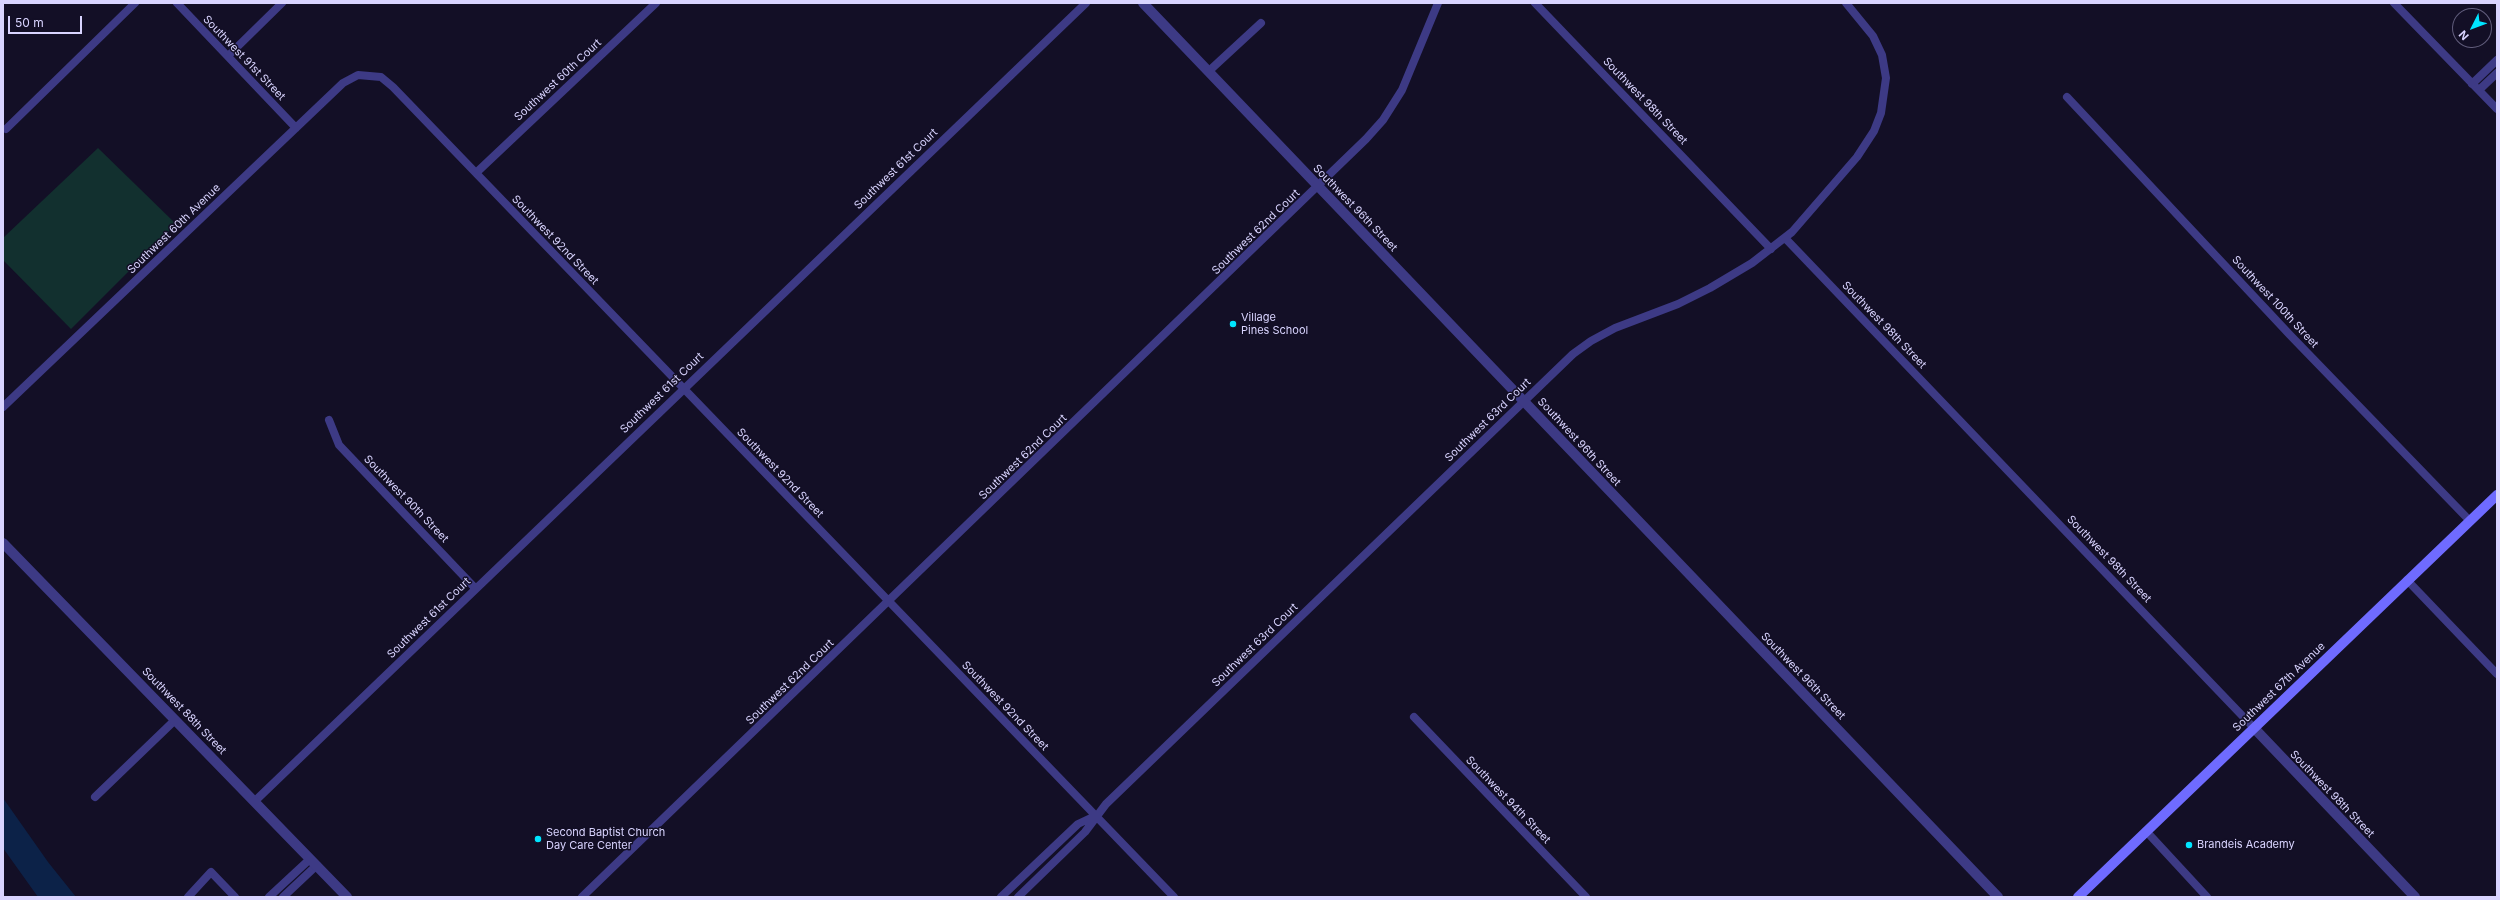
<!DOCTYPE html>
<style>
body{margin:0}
#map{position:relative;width:2500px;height:900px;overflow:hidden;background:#130f26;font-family:Inter,sans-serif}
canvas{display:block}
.frame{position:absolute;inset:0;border:4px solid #d9d4ff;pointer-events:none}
.north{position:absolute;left:2452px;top:8px;width:40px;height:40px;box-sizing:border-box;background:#130f26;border:1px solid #625e7d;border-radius:50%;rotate:228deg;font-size:11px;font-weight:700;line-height:16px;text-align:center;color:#d9d4ff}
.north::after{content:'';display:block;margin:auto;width:14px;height:18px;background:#00e5ff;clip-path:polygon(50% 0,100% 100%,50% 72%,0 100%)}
.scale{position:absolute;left:8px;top:16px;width:74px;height:18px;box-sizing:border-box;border:2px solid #d9d4ff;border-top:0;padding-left:5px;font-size:12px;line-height:14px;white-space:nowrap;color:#d9d4ff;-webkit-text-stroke:3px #130f26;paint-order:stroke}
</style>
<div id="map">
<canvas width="2500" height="900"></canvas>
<div class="frame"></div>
<div class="north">N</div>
<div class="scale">50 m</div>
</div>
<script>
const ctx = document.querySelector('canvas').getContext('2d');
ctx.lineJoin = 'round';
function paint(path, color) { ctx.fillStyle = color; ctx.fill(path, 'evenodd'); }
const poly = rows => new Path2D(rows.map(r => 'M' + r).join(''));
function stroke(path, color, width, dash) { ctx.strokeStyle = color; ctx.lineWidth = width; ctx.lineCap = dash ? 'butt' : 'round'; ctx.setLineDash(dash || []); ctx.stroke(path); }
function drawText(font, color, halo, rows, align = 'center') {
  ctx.font = font + ' Inter,sans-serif'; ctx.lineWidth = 3; ctx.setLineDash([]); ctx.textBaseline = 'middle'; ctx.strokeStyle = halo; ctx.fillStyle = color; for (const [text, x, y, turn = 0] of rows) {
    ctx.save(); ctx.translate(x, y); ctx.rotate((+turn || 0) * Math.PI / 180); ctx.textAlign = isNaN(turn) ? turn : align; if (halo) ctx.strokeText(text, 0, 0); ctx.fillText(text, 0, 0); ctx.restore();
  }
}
paint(poly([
 [98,148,176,224,71,329,3,260,3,238]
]), '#12302f');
paint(poly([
 [3,798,48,862,76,897,38,897,3,848]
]), '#0c2248');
stroke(poly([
 [177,3,296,128],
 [1535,3,1771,249],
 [2394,3,2497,109],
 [228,56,282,3],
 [1209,71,1261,23],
 [2472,84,2497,60],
 [2479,90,2497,73],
 [2067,97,2290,335,2470,521],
 [6,129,135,3],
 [476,173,656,3],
 [1785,238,2254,728],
 [3,407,343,83,358,75,381,77,393,87,1174,897],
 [329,420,339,445,475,588],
 [2407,580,2497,674],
 [1414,717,1586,897],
 [95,797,175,720],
 [255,801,1086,3],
 [2146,831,2207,897],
 [188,897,211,872,235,897],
 [269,897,310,859],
 [283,897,317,865],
 [582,897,1366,139,1383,120,1402,90,1438,3],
 [1001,897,1078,824,1095,816],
 [1018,897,1085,832,1106,804,1573,354,1591,341,1615,328,1678,304,1710,288,1752,263,1792,232,1857,157,1874,131,1881,113,1886,78,1882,55,1873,36,1846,3]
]), '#3d3a85', 8);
stroke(poly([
 [1143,3,1998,897],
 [3,543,347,897],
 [2254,728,2415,897]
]), '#3d3a85', 10);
stroke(poly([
 [2078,897,2497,495]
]), '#6f6bff', 10);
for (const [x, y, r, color] of [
 [1233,324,4,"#00e5ff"],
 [538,839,4,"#00e5ff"],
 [2189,845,4,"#00e5ff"]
]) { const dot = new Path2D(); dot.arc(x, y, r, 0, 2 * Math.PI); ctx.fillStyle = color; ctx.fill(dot); stroke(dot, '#130f26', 1.5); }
drawText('11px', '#d9d4ff', '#130f26', [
 ["Southwest 91st Street",244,58,46],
 ["Southwest 60th Court",558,80,-43],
 ["Southwest 98th Street",1645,101,46],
 ["Southwest 61st Court",896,169,-44],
 ["Southwest 96th Street",1355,208,46],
 ["Southwest 60th Avenue",174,229,-44],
 ["Southwest 62nd Court",1256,232,-44],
 ["Southwest 92nd Street",555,240,46],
 ["Southwest 100th Street",2275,302,47],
 ["Southwest 98th Street",1884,325,46],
 ["Southwest 61st Court",662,393,-44],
 ["Southwest 63rd Court",1488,420,-44],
 ["Southwest 96th Street",1579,442,47],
 ["Southwest 62nd Court",1023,457,-44],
 ["Southwest 92nd Street",780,473,46],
 ["Southwest 90th Street",406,499,46],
 ["Southwest 98th Street",2109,559,46],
 ["Southwest 61st Court",429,618,-44],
 ["Southwest 63rd Court",1255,645,-44],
 ["Southwest 96th Street",1803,676,46],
 ["Southwest 62nd Court",790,682,-44],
 ["Southwest 67th Avenue",2279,687,-44],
 ["Southwest 92nd Street",1005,706,46],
 ["Southwest 88th Street",184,711,46],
 ["Southwest 98th Street",2332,794,46],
 ["Southwest 94th Street",1508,800,46]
]);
drawText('11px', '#d9d4ff', '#130f26', [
 ["Village",1241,318],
 ["Pines School",1241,331],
 ["Second Baptist Church",546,833],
 ["Day Care Center",546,846],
 ["Brandeis Academy",2197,845]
], 'left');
</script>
